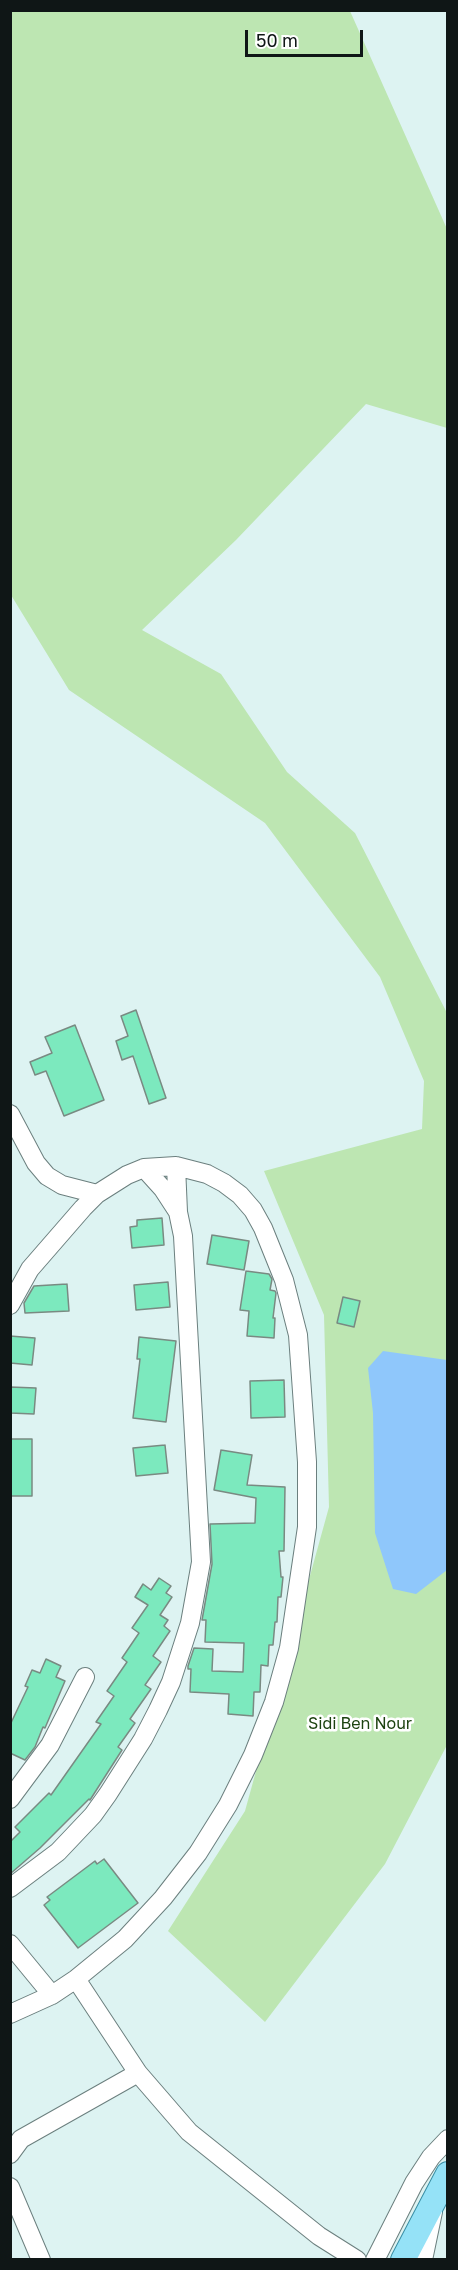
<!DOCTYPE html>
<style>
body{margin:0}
#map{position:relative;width:458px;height:2270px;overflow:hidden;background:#ddf3f2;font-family:"Golos Text",sans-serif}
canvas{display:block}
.frame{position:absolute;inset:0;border:12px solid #0f1616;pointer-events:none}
.scale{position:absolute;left:245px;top:30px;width:118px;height:27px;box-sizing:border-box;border:3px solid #0f1616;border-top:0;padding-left:8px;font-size:18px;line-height:21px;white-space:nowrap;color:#0f1616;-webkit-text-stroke:4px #fff;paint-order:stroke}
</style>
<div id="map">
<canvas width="458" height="2270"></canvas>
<div class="frame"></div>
<div class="scale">50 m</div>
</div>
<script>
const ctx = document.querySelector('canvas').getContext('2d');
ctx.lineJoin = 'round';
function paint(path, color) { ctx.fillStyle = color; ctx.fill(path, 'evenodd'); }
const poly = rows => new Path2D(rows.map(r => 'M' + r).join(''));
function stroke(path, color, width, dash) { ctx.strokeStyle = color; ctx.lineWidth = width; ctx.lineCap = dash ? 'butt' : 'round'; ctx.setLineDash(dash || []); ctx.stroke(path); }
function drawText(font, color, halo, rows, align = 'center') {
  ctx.font = font + ' "Golos Text",sans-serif'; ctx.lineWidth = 5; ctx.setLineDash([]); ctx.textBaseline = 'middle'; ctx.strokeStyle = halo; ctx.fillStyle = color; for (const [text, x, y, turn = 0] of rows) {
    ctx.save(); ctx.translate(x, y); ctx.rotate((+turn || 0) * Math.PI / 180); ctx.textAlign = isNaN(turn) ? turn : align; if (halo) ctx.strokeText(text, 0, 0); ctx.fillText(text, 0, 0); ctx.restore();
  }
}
paint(poly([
 [11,11,350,11,447,229,447,428,366,404,236,540,142,630,221,674,287,772,355,833,447,1013,447,1745,385,1864,265,2022,168,1931,245,1811,329,1507,324,1315,264,1171,422,1129,424,1081,380,977,265,823,69,690,11,595]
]), '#bde6b2');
paint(poly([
 [383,1351,447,1360,447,1570,416,1594,393,1589,375,1533,373,1413,368,1368]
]), '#8fc7fb');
const building = poly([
 [136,1010,166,1098,149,1104,133,1056,122,1060,116,1041,128,1036,121,1016,136,1010],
 [75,1025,104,1100,64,1116,46,1071,35,1075,30,1062,52,1053,45,1037,75,1025],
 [162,1218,164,1245,132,1248,130,1227,137,1226,137,1220,162,1218],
 [212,1235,249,1241,244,1270,207,1264,212,1235],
 [246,1271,269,1274,272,1279,270,1290,275,1291,276,1293,273,1318,275,1318,274,1338,247,1336,249,1311,240,1310,246,1271],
 [168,1282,170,1307,136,1310,134,1285,168,1282],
 [67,1284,69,1311,25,1313,24,1303,34,1286,67,1284],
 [343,1297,360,1301,354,1327,337,1323,343,1297],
 [10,1336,35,1338,32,1365,10,1363,10,1336],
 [139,1337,176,1341,166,1422,133,1418,140,1359,137,1359,139,1337],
 [284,1380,285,1417,251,1418,250,1381,284,1380],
 [10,1387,36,1388,34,1414,10,1413,10,1387],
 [10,1439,32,1439,32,1496,10,1496,10,1439],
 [165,1445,168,1473,136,1476,133,1448,165,1445],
 [221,1450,252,1455,247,1485,285,1487,284,1551,279,1551,281,1577,283,1577,281,1597,278,1597,277,1622,275,1622,273,1645,269,1645,268,1666,261,1665,260,1692,254,1692,253,1716,228,1714,229,1694,190,1692,191,1669,188,1669,188,1666,194,1648,213,1649,212,1671,243,1672,244,1643,205,1642,206,1620,202,1620,212,1564,210,1524,255,1523,256,1498,214,1490,221,1450],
 [159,1578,171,1586,166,1593,172,1597,160,1615,168,1620,164,1626,170,1631,153,1656,161,1662,145,1685,151,1689,130,1719,135,1723,118,1747,122,1750,90,1800,89,1799,40,1848,10,1874,10,1842,20,1832,15,1827,49,1793,51,1795,101,1724,96,1722,114,1696,107,1691,127,1662,122,1658,139,1633,132,1628,148,1605,135,1597,143,1584,151,1590,159,1578],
 [46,1659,61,1666,56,1677,65,1681,45,1728,43,1727,35,1747,25,1760,10,1753,10,1725,28,1687,25,1686,32,1670,40,1673,46,1659],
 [104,1859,138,1903,78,1948,44,1905,50,1900,47,1897,95,1861,97,1864,104,1859]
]);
paint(building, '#7ce9be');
stroke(building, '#798a82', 1.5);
const minor = poly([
 [10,1114,36,1163,47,1176,62,1185,97,1194],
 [144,1168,163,1189,178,1212],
 [10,1305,30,1269,83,1208,97,1194,127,1175,144,1168,176,1166,207,1174,224,1183,240,1195,253,1210,263,1228,284,1280,298,1335,307,1462,307,1527,289,1648,274,1702,253,1755,228,1805,198,1853,163,1898,125,1939,76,1979,52,1995,10,2014],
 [10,1799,50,1745,85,1677],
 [10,1888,58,1852,93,1815,108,1794,143,1739,158,1710,171,1682,190,1623,201,1562,183,1236,178,1212,176,1166],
 [10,1944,52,1995],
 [76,1979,138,2073,189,2132,319,2236,357,2260],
 [10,2154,21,2139,138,2073],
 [10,2187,41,2260],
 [375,2260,414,2183,431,2157,448,2139],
 [423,2260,433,2212]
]);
const major = poly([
 [403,2260,448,2174]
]);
stroke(minor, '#6b7f7e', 20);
stroke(major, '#398ea5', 26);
stroke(minor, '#fff', 18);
stroke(major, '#95e2f7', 24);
drawText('16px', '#1c420f', '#fff', [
 ["Sidi Ben Nour",360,1724]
]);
</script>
